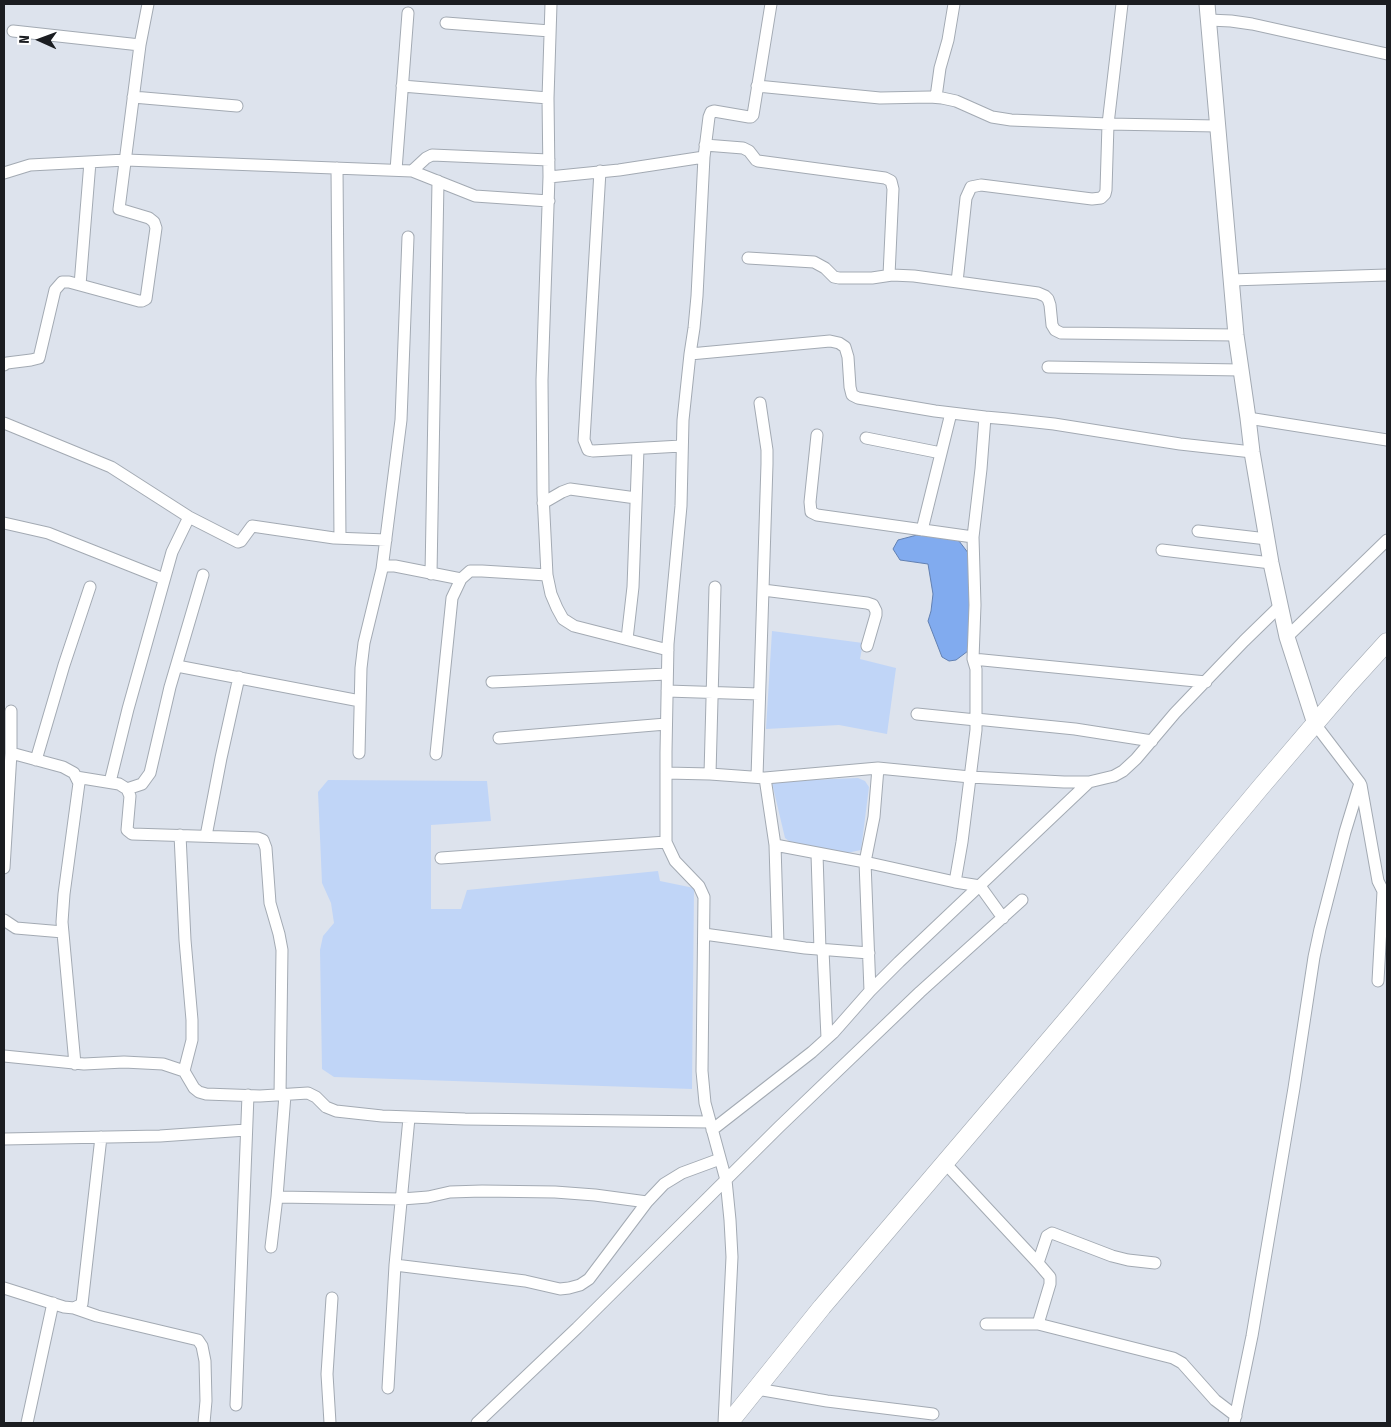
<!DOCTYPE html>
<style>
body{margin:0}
#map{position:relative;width:1391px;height:1427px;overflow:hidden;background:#dde3ed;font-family:"Fira Sans Condensed",sans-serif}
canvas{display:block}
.frame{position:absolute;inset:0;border:5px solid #1b1d21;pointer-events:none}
.north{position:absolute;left:15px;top:15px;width:50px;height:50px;-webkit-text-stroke:4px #fff;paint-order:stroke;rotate:272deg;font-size:14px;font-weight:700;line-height:20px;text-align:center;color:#1b1d21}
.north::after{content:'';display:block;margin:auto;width:18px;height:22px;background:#1b1d21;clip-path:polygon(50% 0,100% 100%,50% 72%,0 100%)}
</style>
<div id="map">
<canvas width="1391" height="1427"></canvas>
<div class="frame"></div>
<div class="north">N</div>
</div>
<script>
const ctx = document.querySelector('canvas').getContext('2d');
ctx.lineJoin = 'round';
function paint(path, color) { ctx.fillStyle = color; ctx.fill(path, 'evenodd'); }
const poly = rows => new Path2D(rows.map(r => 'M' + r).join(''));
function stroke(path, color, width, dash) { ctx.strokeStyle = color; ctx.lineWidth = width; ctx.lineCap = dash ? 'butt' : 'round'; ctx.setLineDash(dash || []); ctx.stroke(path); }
paint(poly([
 [772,631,863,643,860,659,896,668,887,734,839,725,766,729],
 [858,778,865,781,869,787,861,850,847,853,794,845,785,838,772,783,786,781],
 [328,780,487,781,491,821,431,825,431,909,461,909,467,890,658,871,660,881,694,888,692,1089,334,1077,322,1069,320,950,323,936,334,923,331,903,322,883,318,792]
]), '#c0d5f7');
const water = poly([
 [917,535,950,536,959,541,969,554,972,617,968,651,956,660,949,661,942,657,928,621,931,611,933,594,928,564,900,560,893,549,898,540,917,535]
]);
paint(water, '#81abef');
stroke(water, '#6280b1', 1);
const street = poly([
 [551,4,548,98,549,177,542,380,543,494,547,575,551,594,557,608,563,619,574,626,668,650],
 [1209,20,1231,21,1252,24,1387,54],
 [446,23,550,31],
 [13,31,140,45],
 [402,86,548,98],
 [757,86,880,98,930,97,942,98,956,101,992,117,1011,120,1108,124,1217,126],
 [133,97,237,106],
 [936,97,940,68,948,40,954,4],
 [705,145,743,148,749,151,756,160,758,161,885,178,891,181,893,189,889,275],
 [337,168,340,538],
 [396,170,408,13],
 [412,171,426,158,432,155,549,160],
 [600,171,584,440,588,450,593,451,681,446],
 [4,173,30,165,126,160,412,171,475,196,549,201],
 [549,177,619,170,704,157],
 [748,258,814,262,825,268,834,277,839,278,872,278,892,275,914,276,1038,293,1045,296,1048,299,1050,305,1052,325,1055,330,1061,333,1236,335],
 [1231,280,1387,275],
 [957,282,966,198,971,187,981,185,1092,199,1101,198,1105,194,1106,190,1108,124,1122,4],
 [80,285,90,162],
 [690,354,830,341,839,343,845,347,848,357,850,387,852,395,858,398,935,411,985,417],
 [4,365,7,363,31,360,39,358,55,290,62,282,69,282,139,301,142,301,146,299,156,228,154,222,149,218,119,209,140,45,148,4],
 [1048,367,1241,370],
 [1248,418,1387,440],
 [4,423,111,467,189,517,238,542,241,541,252,526,334,538,386,540],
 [817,435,810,502,811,512,817,515,973,537],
 [866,438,941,453],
 [543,503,562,492,570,489,636,498],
 [4,523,48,533,164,579],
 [922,530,951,413],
 [1198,531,1267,539],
 [1162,550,1271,563],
 [382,569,401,420,408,237],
 [431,574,438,181],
 [763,590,867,603,873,605,876,611,876,615,867,646],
 [1287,637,1387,540],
 [627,639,633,587,638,449],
 [973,659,1206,682],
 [177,666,360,701],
 [492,682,667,674],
 [667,691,759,694],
 [917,714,976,720],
 [976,719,1075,729,1152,741],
 [499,738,666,724],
 [11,753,63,767,74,773,79,783,64,894,62,922,75,1064],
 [359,753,361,668,364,643,382,569,385,566,395,566,461,579],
 [436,754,452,598,461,579,470,571,482,571,547,575],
 [36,760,64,665,90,587],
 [666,773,710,774,765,778,878,768,970,777,1064,782,1089,782,1114,776,1123,771,1136,759,1175,713,1244,641,1281,605],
 [710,774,715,587],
 [76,777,119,784,127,789,130,796,127,830,132,834,258,838,263,840,266,848,270,903,279,934,282,950,280,1095],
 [757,777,767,464,767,450,760,403],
 [765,778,775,845,778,944],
 [110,782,128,709,172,552,189,517],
 [1361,785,1378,881,1383,891,1387,895],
 [127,789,142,784,150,773,170,687,203,575],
 [180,835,185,940,192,1020,192,1040,184,1071],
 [206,836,221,758,239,677],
 [775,845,865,862,955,882,980,886,1003,918],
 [817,854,820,950],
 [441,858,666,842],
 [4,868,11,753,11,711],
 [955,882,962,842,976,730,976,669,973,659,975,605,973,537,981,469,985,417,1008,419,1054,424,1180,444,1252,452],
 [4,920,16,928,63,932],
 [704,934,805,948,869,953],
 [823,950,827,1038],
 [1378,981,1383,891],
 [870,991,865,862,874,817,878,768],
 [4,1056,84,1064,124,1062,163,1064,184,1071,194,1088,199,1092,206,1094,260,1096,308,1093,316,1097,326,1107,336,1111,382,1116,465,1119,710,1122],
 [712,1130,812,1052,833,1033,870,991,899,962,1089,782],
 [4,1139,160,1136,246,1130],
 [944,1162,1038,1263,1050,1277,1050,1284,1038,1324],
 [277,1197,402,1199,428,1197,450,1192,482,1191,555,1192,595,1195,647,1202],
 [271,1247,277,1197,285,1095],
 [1038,1263,1047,1236,1052,1233,1112,1256,1128,1260,1155,1263],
 [395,1265,525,1281,560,1289,569,1288,580,1285,589,1279,647,1202,664,1184,682,1173,720,1159],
 [4,1288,64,1307,74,1308,82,1304,101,1137],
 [74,1308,97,1316,198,1340,202,1346,205,1361,206,1401,204,1423],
 [986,1324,1038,1324,1173,1358,1182,1363,1215,1400,1236,1416],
 [388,1388,395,1265,409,1118],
 [757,1389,827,1401,933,1414],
 [236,1405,248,1095],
 [27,1423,53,1303],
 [330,1423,327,1374,332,1298],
 [477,1423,577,1328,779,1127,920,992,1022,900],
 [724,1423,732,1257,730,1220,726,1180,705,1103,702,1071,704,897,699,886,675,861,666,842,666,752,668,644,681,506,683,420,690,354,694,328,697,296,704,157,709,117,711,112,714,111,749,117,751,117,753,115,771,4],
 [1234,1423,1252,1336,1294,1088,1314,957,1320,929,1345,832,1360,783,1315,724]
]);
const secondary = poly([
 [1207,4,1236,335,1248,418,1252,452,1271,563,1287,637,1315,724]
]);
const primary = poly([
 [729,1423,822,1307,1075,1010,1260,788,1348,685,1387,642]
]);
stroke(street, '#a3aab3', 13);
stroke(secondary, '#a3aab3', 17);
stroke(primary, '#a3aab3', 19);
stroke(street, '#fff', 11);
stroke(secondary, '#fff', 15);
stroke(primary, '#fff', 18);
</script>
